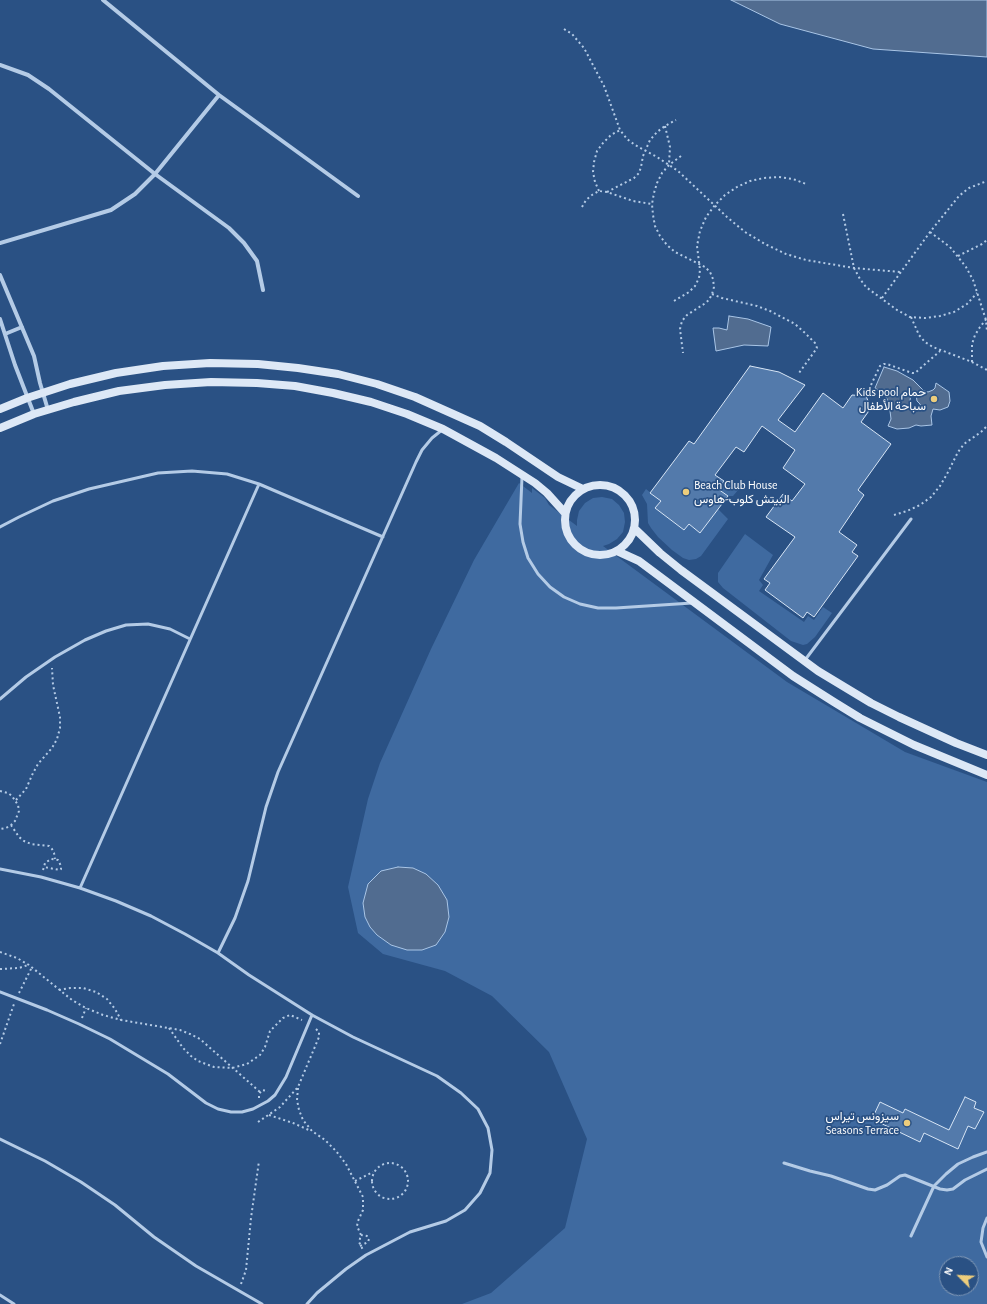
<!DOCTYPE html>
<meta charset="utf-8">
<style>
body{margin:0}
#map{position:relative;width:987px;height:1304px;overflow:hidden;background:#2a5184;font-family:"Alegreya Sans",sans-serif}
canvas{display:block}
.north{position:absolute;left:939px;top:1256px;width:40px;height:40px;box-sizing:border-box;background:#2a5184;border:1px solid #7f97b5;border-radius:50%;rotate:294deg;font-size:11px;font-weight:700;line-height:16px;text-align:center;color:#fff}
.north::after{content:'';display:block;margin:auto;width:14px;height:18px;background:#edcd7c;clip-path:polygon(50% 0,100% 100%,50% 72%,0 100%)}
</style>
<div id="map">
<canvas width="987" height="1304"></canvas>
<div class="north">N</div>
</div>
<script>
const ctx = document.querySelector('canvas').getContext('2d');
ctx.lineJoin = 'round';
function fillPath(path, color) { ctx.fillStyle = color; ctx.fill(path, 'evenodd'); }
const shape = rows => new Path2D(rows.map(r => 'M' + r).join(''));
function strokePath(path, color, width, dash) { ctx.strokeStyle = color; ctx.lineWidth = width; ctx.lineCap = dash ? 'butt' : 'round'; ctx.setLineDash(dash || []); ctx.stroke(path); }
function write(font, color, halo, rows, align = 'center') {
  ctx.font = font + ' "Alegreya Sans",Vazirmatn,sans-serif'; ctx.lineWidth = 3.5; ctx.setLineDash([]); ctx.textBaseline = 'middle'; ctx.strokeStyle = halo; ctx.fillStyle = color; for (const [text, x, y, turn = 0] of rows) {
    ctx.save(); ctx.translate(x, y); ctx.rotate((+turn || 0) * Math.PI / 180); ctx.textAlign = isNaN(turn) ? turn : align; if (halo) ctx.strokeText(text, 0, 0); ctx.fillText(text, 0, 0); ctx.restore();
  }
}
const green = shape([
 [724,481,727,483,729,481,739,489,733,496,728,496,718,489],
 [519,483,532,493,532,488,545,498,549,505,577,526,577,520,579,511,585,503,593,498,602,497,612,499,619,505,624,513,625,522,623,532,617,539,609,544,603,546,787,682,905,752,987,782,987,1304,462,1304,491,1293,565,1228,587,1139,549,1052,492,996,445,971,383,954,358,933,348,887,368,799,380,763,431,649,474,560],
 [947,1264,971,1264,971,1288,947,1288],
 [646,489,661,501,655,508,689,524,700,533,718,509,728,519,701,556,696,559,689,560,683,558,672,550,658,537,651,528,648,523,647,504,642,495],
 [745,534,773,555,759,580,763,585,759,591,804,622,808,616,814,620,823,607,832,613,815,637,807,644,803,645,791,641,723,588,718,582,718,573]
]);
const water = shape([
 [731,0,987,0,987,57,873,49,780,24,731,0],
 [729,316,748,319,771,327,768,346,744,345,716,351,713,328,719,328,727,330,729,316],
 [884,367,897,371,913,380,924,391,928,392,933,390,935,388,936,383,949,392,950,401,948,407,940,410,933,409,931,416,932,425,921,426,916,425,909,428,897,429,888,426,891,419,889,403,885,395,875,388,884,367],
 [911,393,916,394,917,401,920,404,921,407,919,410,915,410,909,408,911,393],
 [398,867,413,868,426,874,438,885,447,900,449,917,445,932,436,945,422,950,407,950,391,945,377,935,370,927,365,917,363,903,368,884,381,871,398,867]
]);
const building = shape([
 [750,366,779,372,805,385,778,420,795,432,823,393,843,408,852,395,866,396,871,408,861,422,891,444,858,490,864,495,839,532,857,545,852,552,858,556,814,617,807,612,803,618,765,590,770,583,764,579,795,537,766,517,783,494,792,501,805,484,783,468,795,450,762,426,744,452,736,447,715,475,724,481,718,489,728,496,700,533,689,524,684,530,655,508,661,501,650,493,689,441,694,444,750,366],
 [965,1097,976,1102,974,1108,984,1112,975,1129,968,1126,958,1149,924,1133,920,1142,872,1119,880,1102,903,1113,905,1109,949,1130,965,1097]
]);
const path = shape([
 [564,29,572,34,584,48,604,86,620,130,627,139,635,145,657,157,678,171,727,217,745,232,765,244,786,254,806,260,854,268,900,272],
 [665,126,670,147,669,164],
 [681,156,669,165,662,173,657,183,654,193,652,204,653,215,655,226,660,236,667,245,675,252,705,267,710,272,713,279,714,287,712,294,709,300,704,304,687,315,682,321,680,329,683,353],
 [599,191,595,182,593,172,594,162,597,151,603,143,611,135,620,130],
 [607,192,634,178,639,173,641,167,643,156,650,140,657,132,665,126,676,120],
 [582,207,586,200,592,195,599,191,607,192,633,201,652,204],
 [843,214,854,268,860,279,866,287,897,310,910,317,925,318,940,316,954,312,967,304,977,293],
 [930,232,950,247,966,267,973,280,986,320,987,332],
 [958,256,982,244,987,240],
 [712,294,722,298,757,306,770,311,795,324,805,333,815,343,817,348,799,373],
 [882,298,930,232,959,196,969,188,987,181],
 [674,301,689,292,695,286,699,278,700,270,697,246,700,231,706,217,715,205,725,195,737,187,750,181,764,178,779,177,793,179,806,184],
 [911,317,919,335,925,342,933,347,972,362,987,370],
 [972,362,972,344,975,335,980,327,987,318],
 [871,385,880,366,884,364,887,364,912,373,915,373,940,351],
 [894,515,907,511,920,505,931,497,940,486,947,474,958,452,964,444,981,432,987,426],
 [0,791,8,793,12,796,18,805,19,811,15,821,11,825,6,828,0,829],
 [16,800,26,789,33,773,38,764,52,748,57,739,60,728,60,717,53,685,52,668],
 [11,825,19,837,24,841,31,844,49,846,52,849,54,853,55,859],
 [43,870,44,867,45,863,51,859,58,860,61,866,61,869,60,870,44,867],
 [0,952,17,958,29,965,72,1000,86,1008,103,1015,121,1020,180,1030,190,1034,200,1039,260,1092],
 [0,969,19,968,28,965],
 [59,990,70,988,83,988,96,992,107,999,115,1009,121,1020],
 [19,993,32,967],
 [82,1018,86,1008],
 [169,1028,183,1048,191,1056,198,1061,214,1067,232,1068,247,1064,260,1055,265,1047,270,1031,283,1018,290,1015,302,1020],
 [0,1044,14,1004],
 [298,1088,297,1100,299,1110,303,1120,312,1131,325,1140,336,1151,346,1164,363,1197,363,1210,358,1221,357,1226,361,1235,359,1242,363,1250],
 [259,1098,259,1094,262,1090,268,1091],
 [269,1115,293,1123,311,1131],
 [258,1122,280,1107,298,1087,319,1037,319,1032,314,1027],
 '372 1181a18 18 0 1 1 36 0a18 18 0 1 1-36 0Z',
 [355,1181,373,1172],
 [360,1246,368,1242,369,1239,367,1236,361,1235],
 [241,1284,246,1270,251,1218,259,1161]
]);
const lane = shape([
 [522,477,520,524,523,542,528,558,538,574,550,587,564,597,580,604,598,608,616,608,692,603],
 [0,527,19,517,53,501,89,489,158,473,192,471,227,474,259,484,383,537],
 [805,660,911,519],
 [0,699,26,677,55,657,85,640,106,631,126,625,148,624,170,629,190,639],
 [0,869,41,877,80,888,116,901,151,916,185,934,218,953,249,975,312,1015,353,1037,437,1076,461,1093,478,1109,488,1128,492,1150,490,1173,480,1193,465,1210,446,1221,410,1232,366,1255,346,1269,317,1293,307,1304],
 [80,888,259,484],
 [218,953,235,918,248,881,266,807,278,772,416,462,422,450,432,438,442,430],
 [0,992,47,1010,79,1024,110,1039,168,1074,206,1103,218,1109,231,1112,242,1112,253,1109,268,1101,275,1095,286,1077,312,1015],
 [0,1139,45,1161,81,1182,115,1205,154,1237,196,1266,262,1304],
 [784,1163,810,1171,831,1176,868,1189,875,1190,887,1185,900,1176,905,1175,940,1189,947,1190,953,1189,965,1180,987,1169],
 [987,1218,983,1228,981,1242,987,1257],
 [911,1236,934,1186,946,1174,958,1164,973,1157,987,1152],
 [0,1295,14,1304]
]);
const street = shape([
 [103,0,219,95,358,196],
 [0,65,28,75,49,89,155,174,229,228,244,243,257,261,263,290],
 [0,243,111,210,135,194,155,174,219,95],
 [0,275,34,356,40,383,48,410],
 [0,319,15,365,34,414],
 [5,334,22,327]
]);
const secondary = shape([
 [0,409,27,398,70,384,116,373,163,366,210,363,258,364,298,368,338,374,377,384,415,397,480,426,506,442,558,477,583,489],
 [0,428,34,414,74,402,119,391,165,385,211,382,257,383,295,386,333,393,371,402,407,414,443,429,496,458,535,483,547,493,565,513],
 '565 520a35 35 0 1 1 70 0a35 35 0 1 1-70 0Z',
 [634,528,660,553,681,570,818,671,871,703,899,717,956,743,987,755],
 [617,551,639,561,793,676,834,702,860,718,914,745,987,775]
]);
const markers = [
 [934,399,4,"#edcd7c"],
 [686,492,4,"#edcd7c"],
 [907,1123,4,"#edcd7c"]
];
const poiNames = [
 ["Kids pool حمام",926,392],
 ["سباحة الأطفال",926,406],
 ["Beach Club House",694,485,"left"],
 ["البيتش كلوب-هاوس",694,499,"left"],
 ["سيزونس تيراس",899,1116],
 ["Seasons Terrace",899,1130]
];
fillPath(green, '#3f6aa0');
fillPath(water, '#516c90');
strokePath(water, '#a9c5e6', 1);
fillPath(building, '#537aab');
strokePath(building, '#d7e5f5', 1);
strokePath(path, '#b4cbe6', 2, [2, 3]);
strokePath(lane, '#b4cbe6', 3);
strokePath(street, '#b4cbe6', 4);
strokePath(secondary, '#dde8f6', 8);
for (const [x, y, r, color] of markers) { const dot = new Path2D(); dot.arc(x, y, r, 0, 2 * Math.PI); ctx.fillStyle = color; ctx.fill(dot); strokePath(dot, '#2a5184', 1.5); }
write('12px', '#fff', '#2a5184', poiNames, 'right');
</script>
